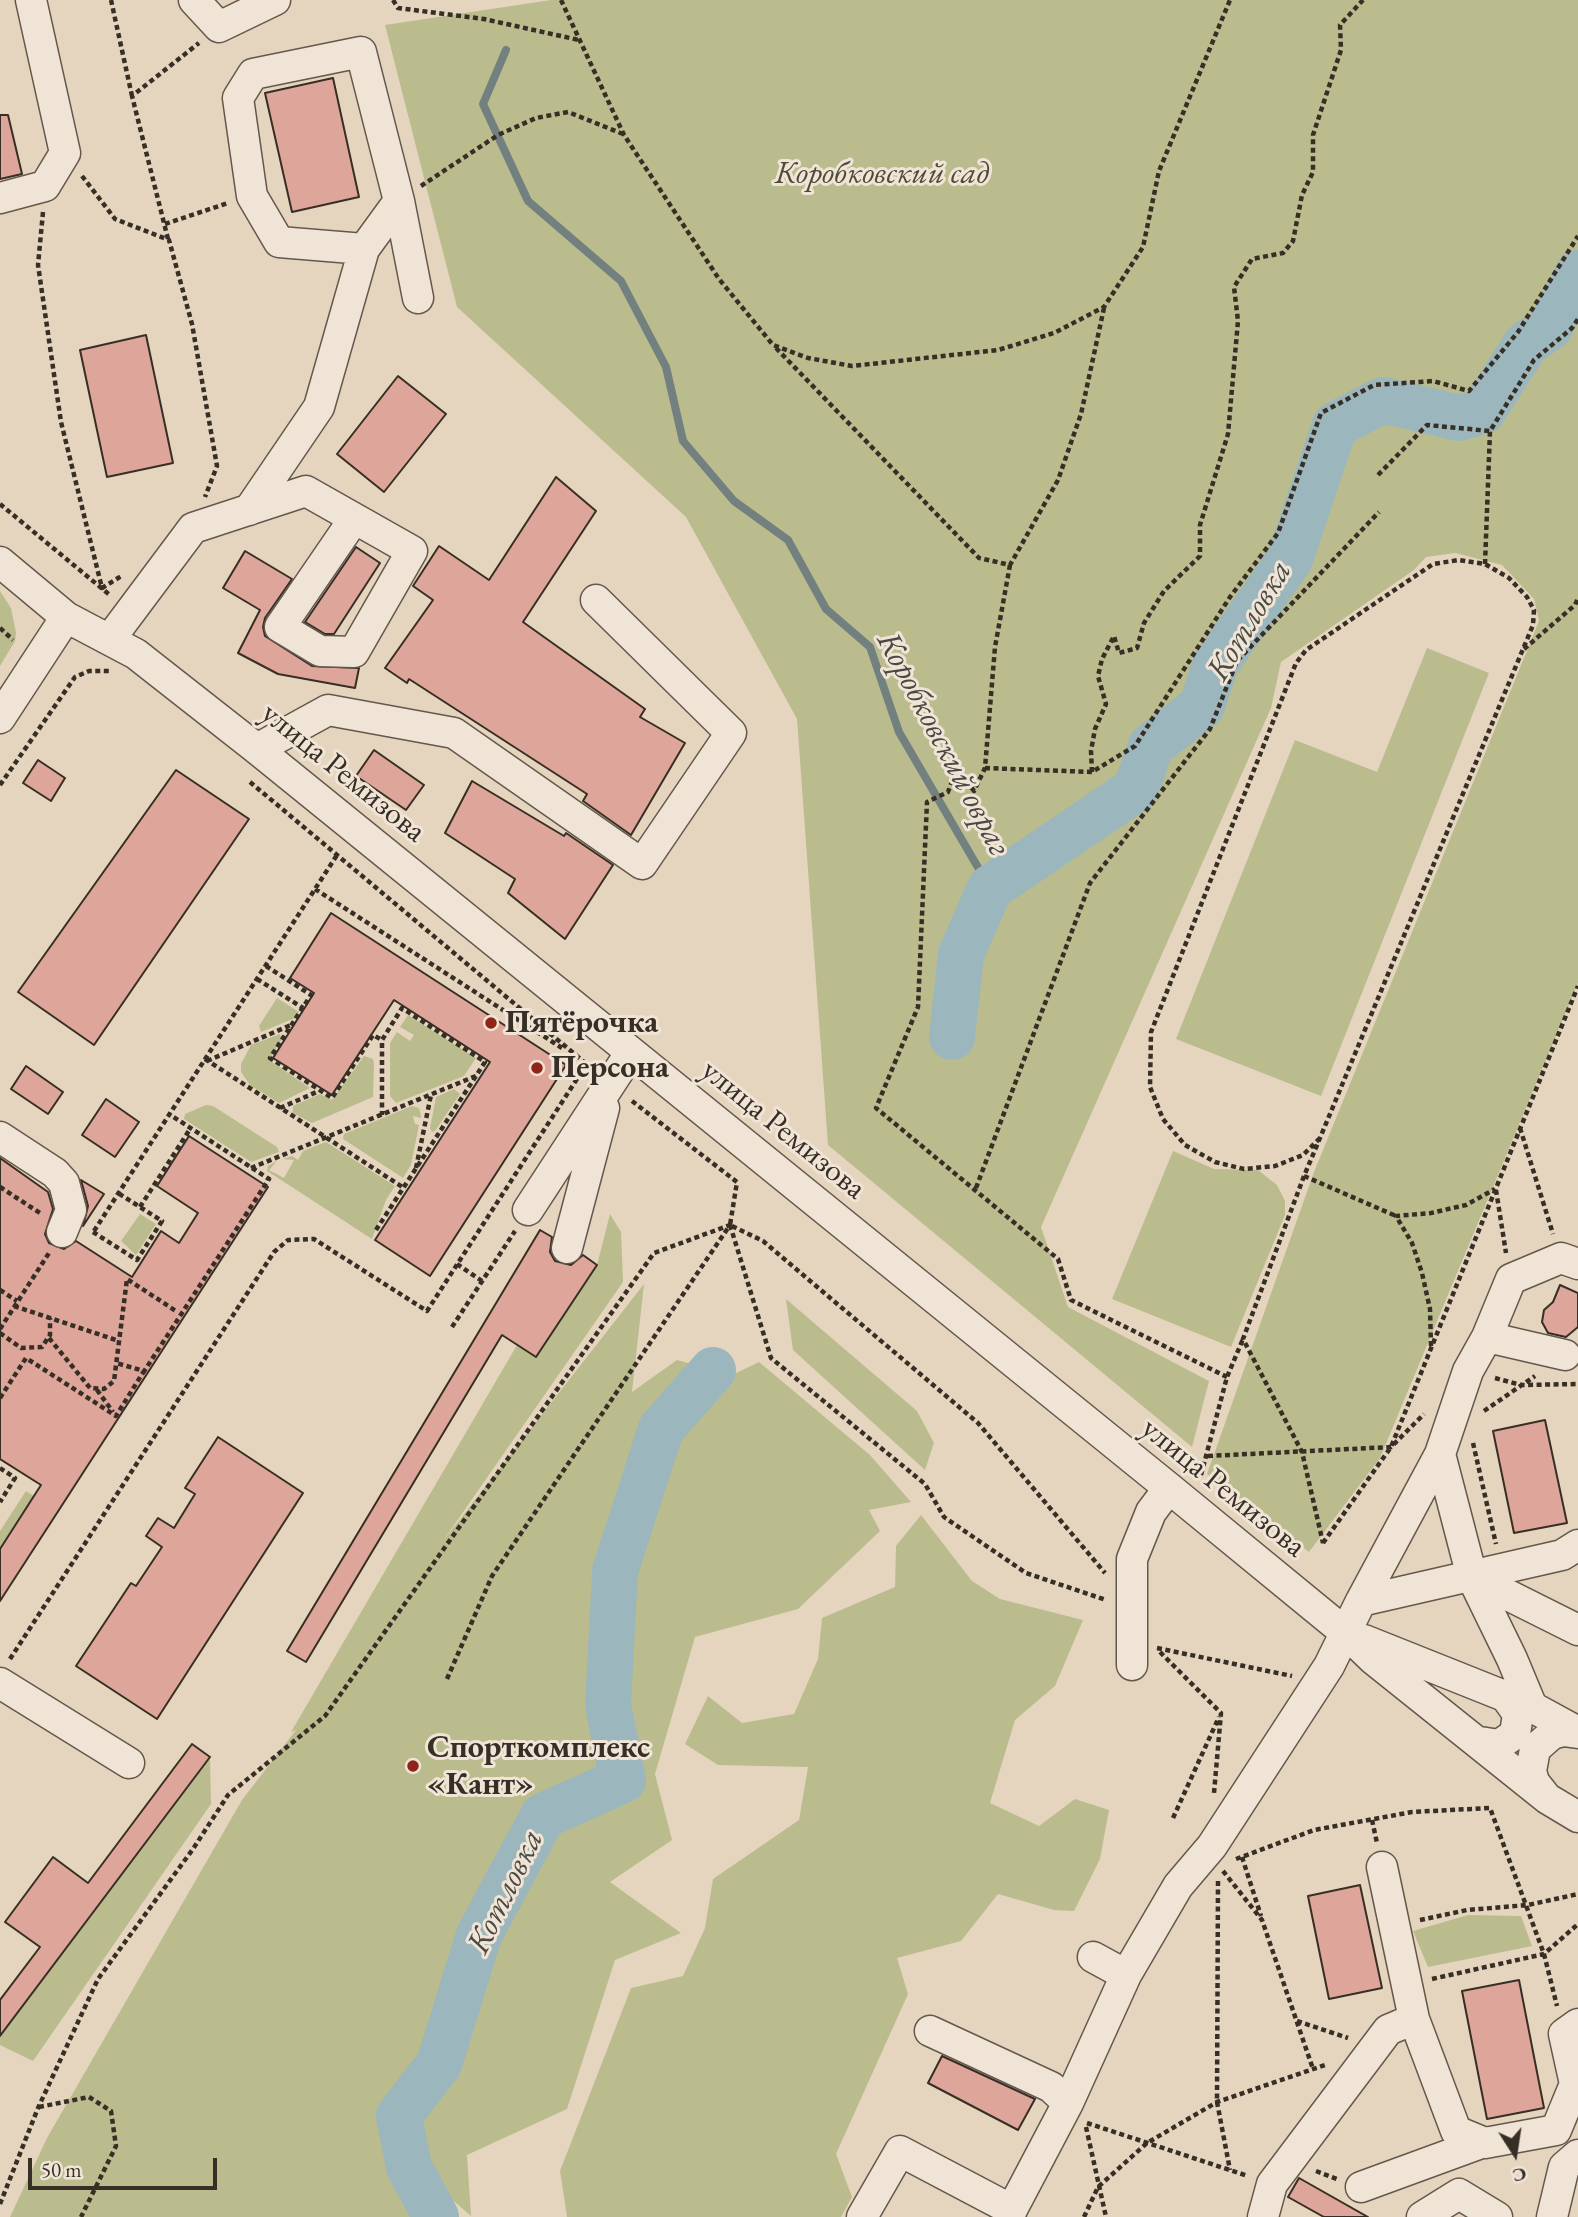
<!DOCTYPE html>
<meta charset="utf-8">
<style>
body{margin:0}
#map{position:relative;width:1578px;height:2217px;overflow:hidden;background:#e6d5be;font-family:"EB Garamond",serif}
canvas{display:block}
.north{position:absolute;left:1480px;top:2119px;width:70px;height:70px;-webkit-text-stroke:5px #efe4d5;paint-order:stroke;rotate:168deg;font-size:19px;font-weight:700;line-height:28px;text-align:center;color:#372e25}
.north::after{content:'';display:block;margin:auto;width:24px;height:32px;background:#372e25;clip-path:polygon(50% 0,100% 100%,50% 72%,0 100%)}
.scale{position:absolute;left:28px;top:2158px;width:189px;height:32px;box-sizing:border-box;border:4px solid #372e25;border-top:0;padding-left:9px;font-size:21px;line-height:24px;white-space:nowrap;color:#372e25;-webkit-text-stroke:5px #efe4d5;paint-order:stroke}
</style>
<div id="map">
<canvas width="1578" height="2217"></canvas>
<div class="north">С</div>
<div class="scale">50 m</div>
</div>
<script>
const ctx = document.querySelector('canvas').getContext('2d');
ctx.lineJoin = 'round';
function fillPath(path, color) { ctx.fillStyle = color; ctx.fill(path, 'evenodd'); }
const shape = rows => new Path2D(rows.map(r => 'M' + r).join(''));
function strokePath(path, color, width, dash) { ctx.strokeStyle = color; ctx.lineWidth = width; ctx.lineCap = dash ? 'butt' : 'round'; ctx.setLineDash(dash || []); ctx.stroke(path); }
function write(font, color, halo, rows, align = 'center') {
  ctx.font = font + ' "EB Garamond",serif'; ctx.lineWidth = 6; ctx.setLineDash([]); ctx.textBaseline = 'middle'; ctx.strokeStyle = halo; ctx.fillStyle = color; for (const [text, x, y, turn = 0] of rows) {
    ctx.save(); ctx.translate(x, y); ctx.rotate((+turn || 0) * Math.PI / 180); ctx.textAlign = isNaN(turn) ? turn : align; if (halo) ctx.strokeText(text, 0, 0); ctx.fillText(text, 0, 0); ctx.restore();
  }
}
const green = shape([
 [551,0,1578,0,1578,983,1380,1458,1309,1552,1207,1474,1314,1172,1539,621,1534,599,1502,565,1455,553,1426,557,1414,570,1281,662,1271,708,1041,1227,1068,1307,1209,1381,1192,1447,828,1145,797,719,686,517,457,307,385,25],
 [0,591,11,608,16,633,15,641,0,666],
 [1427,648,1489,673,1321,1096,1176,1039,1295,740,1377,772],
 [277,998,299,1012,295,1018,261,1032,259,1026],
 [408,1015,476,1058,464,1076,396,1103,390,1096,390,1043,397,1032,410,1041,414,1035,400,1027],
 [280,1034,282,1039,269,1060,310,1088,279,1103,250,1085,241,1072,241,1064,251,1045],
 [364,1056,373,1059,374,1064,373,1097,312,1123,293,1113,293,1106,320,1094,332,1100],
 [454,1089,460,1094,435,1131,432,1132,430,1128,436,1097],
 [206,1105,213,1106,277,1147,279,1152,251,1162,184,1119,185,1114],
 [412,1106,419,1108,421,1115,421,1118,413,1116,415,1124,419,1125,411,1165,403,1178,343,1139,344,1134],
 [326,1142,395,1186,386,1200,372,1239,267,1171,268,1166,277,1161,269,1170,284,1178,294,1160,283,1159,292,1156,298,1160,303,1151],
 [1173,1151,1214,1169,1258,1170,1277,1185,1285,1201,1285,1215,1231,1347,1112,1299],
 [140,1214,156,1224,136,1255,121,1241],
 [610,1214,621,1232,623,1282,443,1541,644,1284,632,1392,677,1360,732,1375,759,1362,870,1455,911,1502,869,1510,880,1531,798,1609,695,1637,655,1774,672,1840,610,1882,681,1933,615,1960,567,2109,467,2155,471,2216,440,2189,443,2217,10,2217,47,2138,242,1800,296,1730,291,1732,517,1345,536,1357,597,1265],
 [786,1299,917,1411,934,1443,925,1470,793,1350],
 [26,1491,34,1496,0,1549,0,1531],
 [921,1515,972,1581,1000,1599,1083,1620,1055,1686,1015,1720,990,1803,1039,1826,1075,1799,1109,1810,1100,1859,1074,1911,1054,1910,998,1894,961,1941,897,1958,908,1994,836,2154,852,2197,841,2217,567,2217,560,2171,631,1988,683,1976,705,1928,713,1879,799,1820,808,1767,718,1765,685,1744,708,1696,742,1723,794,1714,818,1659,822,1618,895,1587,896,1546],
 [210,1757,211,1804,33,2061,0,2045,0,2036],
 [1468,1915,1521,1916,1532,1946,1428,1967,1413,1931]
]);
const stream = shape([
 [506,50,483,104,528,201,621,281,666,367,683,441,734,501,788,540,826,609,870,647,899,732,990,888]
]);
const river = shape([
 [952,1037,961,954,990,888,1136,789,1151,746,1202,706,1215,665,1290,559,1335,425,1383,400,1459,418,1483,411,1526,344,1550,327,1578,273],
 [436,2217,409,2167,399,2116,439,2064,479,1935,543,1816,623,1780,608,1705,615,1571,661,1429,713,1370]
]);
const building = shape([
 [333,78,359,197,292,212,265,93,333,78],
 [0,115,8,115,22,174,0,179,0,115],
 [146,335,173,463,107,477,80,350,146,335],
 [398,376,446,414,384,492,337,454,398,376],
 [556,477,596,511,523,622,645,709,640,717,685,743,631,835,583,801,587,794,409,679,407,683,385,668,433,600,413,586,439,546,489,580,556,477],
 [356,547,380,563,334,634,325,634,305,622,356,547],
 [245,551,292,579,265,618,263,627,265,636,312,666,359,668,355,688,278,674,238,653,260,610,223,588,245,551],
 [374,750,424,785,406,810,356,776,374,750],
 [38,760,65,778,51,801,23,783,38,760],
 [176,770,249,819,94,1045,18,992,176,770],
 [472,781,564,836,566,833,613,865,565,939,508,893,515,879,445,833,472,781],
 [331,913,566,1065,430,1276,375,1240,490,1062,394,1000,332,1095,273,1058,314,993,290,978,331,913],
 [26,1066,63,1092,48,1114,11,1089,26,1066],
 [106,1099,139,1122,115,1157,82,1135,106,1099],
 [189,1136,268,1187,0,1601,0,1549,41,1485,0,1459,0,1158,48,1192,53,1209,45,1234,49,1243,64,1249,76,1241,132,1277,161,1231,179,1243,198,1213,157,1186,189,1136],
 [81,1180,104,1194,83,1226,88,1206,81,1180],
 [540,1230,552,1237,550,1252,555,1261,571,1265,583,1255,597,1265,536,1357,502,1335,306,1662,287,1651,540,1230],
 [1560,1285,1578,1293,1578,1327,1566,1337,1548,1333,1542,1322,1544,1310,1553,1302,1560,1285],
 [1545,1420,1567,1523,1514,1533,1493,1431,1545,1420],
 [218,1437,303,1493,157,1719,76,1666,131,1583,136,1586,162,1547,146,1536,158,1518,174,1528,195,1494,185,1488,218,1437],
 [192,1744,210,1757,0,2036,0,2000,40,1947,5,1922,53,1857,88,1883,192,1744],
 [1360,1885,1382,1988,1329,1999,1308,1896,1360,1885],
 [1519,1980,1544,2108,1487,2119,1462,1991,1519,1980],
 [942,2056,1035,2099,1018,2130,928,2083,942,2056],
 [1299,2178,1368,2217,1324,2217,1288,2197,1299,2178]
]);
const path = shape([
 [111,0,132,96],
 [393,0,398,8,484,19,579,40],
 [561,0,624,135,719,279,773,345,808,358,852,366,998,350,1054,333,1104,307,1143,247,1159,171,1230,0],
 [82,176,115,219,169,240,192,324,217,466,205,497],
 [421,186,498,135,536,118,568,112,623,134],
 [43,212,38,265,61,422,102,588,123,575],
 [165,224,228,203],
 [168,239,132,96,199,43],
 [776,348,979,558,1010,565,1058,480,1081,414,1104,308],
 [1378,475,1427,425,1490,431,1534,360,1572,328,1578,319],
 [0,504,111,596],
 [1485,564,1490,431],
 [1010,565,995,647,985,768,974,791,957,768,948,792,927,802,918,1007,876,1108,1058,1259,1071,1300,1227,1377],
 [0,628,13,640],
 [1524,649,1575,605,1578,598],
 [985,768,1092,772,1135,746,1230,597,1278,533,1321,413,1374,385,1433,381,1469,391,1518,332,1578,236],
 [1092,772,1091,751,1095,729,1106,704,1098,676,1102,659,1114,636,1119,653,1137,648,1144,623,1164,591,1200,556,1200,525,1228,434,1238,321,1234,287,1252,259,1283,253,1293,241,1302,195,1313,172,1313,135,1341,50,1340,25,1363,0],
 [250,782,590,1067],
 [0,785,75,677,89,671,109,671],
 [315,889,562,1048],
 [266,966,311,995,270,1058,332,1098,373,1035,382,1040],
 [257,979,303,1008],
 [205,1059,404,1188],
 [207,1061,291,1025],
 [632,1101,737,1182,730,1225,763,1241,978,1423,1105,1573],
 [280,1108,319,1091],
 [1520,1128,1553,1234],
 [1320,1138,1303,1155,1275,1166,1244,1169,1215,1162,1185,1145,1163,1119,1150,1087,1151,1032,1296,663,1306,650,1433,564,1459,560,1485,564,1509,578,1527,597,1534,610,1533,625,1320,1138,1304,1176,1243,1339,1302,1452,1323,1543],
 [251,1168,476,1076],
 [416,1168,431,1095],
 [1304,1176,1396,1216],
 [0,1187,40,1213],
 [976,1188,1090,883,1210,729,1237,661,1379,512],
 [1496,1190,1506,1253],
 [140,1207,190,1129],
 [730,1225,771,1358,925,1484,944,1517,1026,1573,1106,1600],
 [376,1230,485,1062,402,1008,382,1040,382,1115],
 [94,1231,337,855],
 [93,1232,137,1260,162,1221,118,1193],
 [457,1264,482,1281],
 [0,1290,17,1301],
 [14,1306,119,1341],
 [452,1327,515,1231],
 [0,1329,49,1253],
 [0,1333,21,1348,42,1347,50,1335,50,1318],
 [49,1338,90,1388,104,1389,114,1381,127,1279,176,1311],
 [1431,1346,1430,1309,1422,1273,1412,1243,1396,1216,1431,1213,1466,1205,1495,1189],
 [143,1373,269,1179,169,1114],
 [1495,1378,1521,1385,1578,1384],
 [97,1390,113,1412],
 [0,1398,26,1358,116,1416,144,1371,116,1363],
 [1484,1411,1535,1376],
 [1473,1443,1496,1544],
 [1208,1456,1391,1447,1424,1414],
 [0,1468,15,1478,0,1502],
 [1201,1475,1227,1377,1243,1339],
 [1323,1543,1391,1447,1578,986],
 [1157,1648,1292,1676],
 [1160,1652,1221,1713,1214,1793],
 [10,1659,274,1252,288,1240,314,1239,427,1311,586,1065],
 [1173,1818,1219,1717],
 [1372,1820,1377,1843],
 [1242,1857,1261,1916],
 [1236,1859,1314,1830,1412,1812,1490,1808,1544,1954,1557,2006],
 [1223,1871,1262,1920,1313,2069],
 [1218,1881,1217,2102,1230,2170],
 [1420,1920,1467,1910,1528,1905,1578,1894],
 [1432,1979,1544,1954,1578,1924],
 [1297,2021,1348,2038],
 [39,2107,89,2097,111,2111,116,2146,81,2217],
 [1087,2123,1248,2176],
 [1086,2127,1106,2217],
 [1316,2171,1337,2179],
 [0,2204,38,2108,98,1979,193,1849,228,1795,325,1716,654,1253,730,1225,492,1576,447,1679],
 [1084,2217,1098,2187,1147,2143,1217,2102,1328,2064]
]);
const minor = shape([
 [194,0,219,27,275,0],
 [0,198,45,186,65,153,31,0],
 [364,249,279,242,252,196,238,98,253,74,361,52,399,201,418,298],
 [249,510,319,407,364,249,399,201],
 [0,562,66,617,136,654,257,749,1169,1488,1347,1634,1373,1659,1548,1799,1578,1817],
 [110,639,193,528,306,491,412,551,354,652,320,651,280,627,354,519],
 [0,718,66,617],
 [257,749,328,710,454,733,642,864,731,733,596,600],
 [0,1137,55,1173,64,1183,71,1210,62,1232],
 [528,1210,631,1052],
 [567,1248,604,1108],
 [1487,1337,1565,1355],
 [1440,1454,1472,1577,1512,1659,1532,1707],
 [1472,1577,1578,1630],
 [1361,1601,1440,1454,1468,1371,1487,1337,1511,1279,1561,1258,1578,1264],
 [1364,1640,1532,1707,1578,1732],
 [1132,1665,1132,1559,1151,1512,1169,1488],
 [0,1683,129,1763],
 [1480,1742,1499,1745,1515,1734,1518,1714,1506,1697],
 [1545,1796,1534,1782,1531,1771,1535,1749,1552,1734,1563,1731,1578,1733],
 [1382,1867,1414,2019,1456,2131,1485,2143,1556,2130,1575,2084,1564,2034,1578,2024],
 [1093,1957,1126,1975],
 [930,2031,1051,2087,1068,2103],
 [1361,2187,1484,2142],
 [862,2217,900,2151,1012,2210],
 [1008,2217,1068,2103,1126,1975,1178,1886,1212,1846,1329,1666,1361,1601,1562,1555,1578,1545],
 [1263,2217,1272,2184,1388,2030,1414,2019],
 [1422,2217,1459,2194,1497,2217],
 [1552,2217,1564,2167,1578,2155]
]);
const markers = [
 [491,1023,7,"#8f2418"],
 [537,1068,7,"#8f2418"],
 [413,1766,7,"#8f2418"]
];
const parkNames = [
 ["Коробковский сад",882,174]
];
const streetNames = [
 ["улица Ремизова",343,773,39],
 ["улица Ремизова",783,1130,39],
 ["улица Ремизова",1223,1488,39]
];
const poiNames = [
 ["Пятёрочка",505,1023],
 ["Персона",551,1068],
 ["Спорткомплекс",427,1748],
 ["«Кант»",427,1785]
];
const waterNames = [
 ["Котловка",1250,621,-59],
 ["Коробковский овраг",943,744,62],
 ["Котловка",506,1892,-64]
];
fillPath(green, '#babc8e');
strokePath(stream, '#738080', 8);
strokePath(river, '#9bb6bc', 46);
fillPath(building, '#dea69a');
strokePath(building, '#372e25', 2);
strokePath(minor, '#63584b', 33);
strokePath(path, '#372e25', 4.5, [5, 3.5]);
strokePath(minor, '#efe4d5', 30);
for (const [x, y, r, color] of markers) { const dot = new Path2D(); dot.arc(x, y, r, 0, 2 * Math.PI); ctx.fillStyle = color; ctx.fill(dot); strokePath(dot, '#efe4d5', 2.5); }
write('italic 32px', '#514a3a', '#efe4d5', parkNames);
write('32px', '#372e25', '#efe4d5', streetNames);
write('bold 32px', '#372e25', '#efe4d5', poiNames, 'left');
write('italic 33px', '#4b4943', '#efe4d5', waterNames);
</script>
